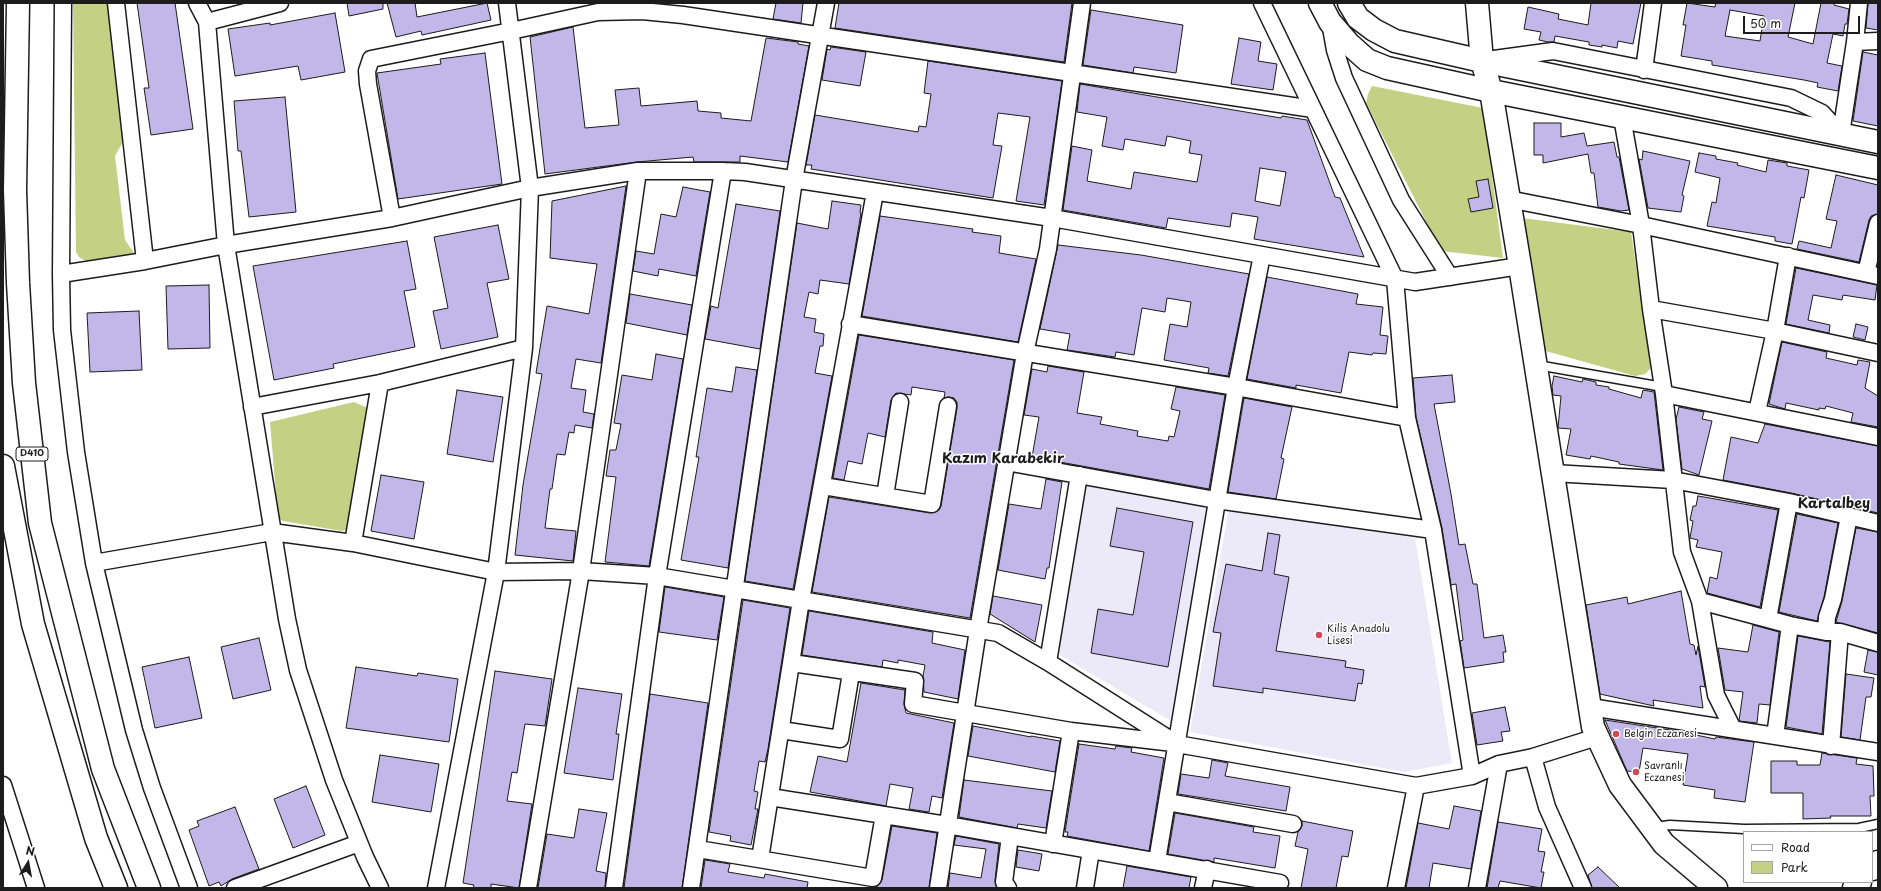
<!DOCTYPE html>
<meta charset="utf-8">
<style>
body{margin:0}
#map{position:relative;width:1881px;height:891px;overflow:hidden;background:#fff;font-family:"Playpen Sans",sans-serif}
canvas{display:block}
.frame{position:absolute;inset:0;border:4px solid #1c1c1c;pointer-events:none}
.legend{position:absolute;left:1743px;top:831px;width:130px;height:52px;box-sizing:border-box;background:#fff;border:1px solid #a4a4a4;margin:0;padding:5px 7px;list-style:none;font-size:12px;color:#1c1c1c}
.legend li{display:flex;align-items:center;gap:8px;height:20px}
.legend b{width:20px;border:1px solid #a4a4a4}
.north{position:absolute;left:8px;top:843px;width:40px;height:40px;-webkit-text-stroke:3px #fff;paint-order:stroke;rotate:11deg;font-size:11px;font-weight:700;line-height:16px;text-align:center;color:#1c1c1c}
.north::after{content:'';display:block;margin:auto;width:14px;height:18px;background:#1c1c1c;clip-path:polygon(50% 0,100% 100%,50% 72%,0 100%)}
.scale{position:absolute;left:1743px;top:16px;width:117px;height:18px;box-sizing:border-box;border:2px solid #1c1c1c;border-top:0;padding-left:5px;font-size:12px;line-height:14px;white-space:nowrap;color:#1c1c1c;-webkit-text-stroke:3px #fff;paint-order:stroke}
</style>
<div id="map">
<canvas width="1881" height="891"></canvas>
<div class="frame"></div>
<ul class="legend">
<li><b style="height:5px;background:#fff"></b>Road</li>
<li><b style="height:11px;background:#c4d083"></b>Park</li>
</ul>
<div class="north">N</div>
<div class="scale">50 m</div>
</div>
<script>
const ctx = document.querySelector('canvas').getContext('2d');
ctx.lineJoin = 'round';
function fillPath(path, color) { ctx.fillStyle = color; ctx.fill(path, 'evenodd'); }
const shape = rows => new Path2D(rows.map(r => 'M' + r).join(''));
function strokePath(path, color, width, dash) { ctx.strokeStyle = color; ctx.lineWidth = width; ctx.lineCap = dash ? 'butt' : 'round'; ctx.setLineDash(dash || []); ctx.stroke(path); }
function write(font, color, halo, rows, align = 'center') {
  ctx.font = font + ' "Playpen Sans",sans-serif'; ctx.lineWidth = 3; ctx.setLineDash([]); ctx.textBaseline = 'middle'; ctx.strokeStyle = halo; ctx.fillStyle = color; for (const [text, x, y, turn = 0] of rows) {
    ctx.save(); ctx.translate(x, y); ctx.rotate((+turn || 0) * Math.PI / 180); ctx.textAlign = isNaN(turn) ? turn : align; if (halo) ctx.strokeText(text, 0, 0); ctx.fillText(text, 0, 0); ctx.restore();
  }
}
const built = shape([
 [1085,486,1207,507,1171,721,1058,654],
 [1229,508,1415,538,1452,763,1404,772,1190,732]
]);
const green = shape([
 [73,3,109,3,124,140,115,156,125,240,134,253,89,263,79,257,76,252],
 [1372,86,1483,108,1503,258,1441,251,1366,103,1368,94],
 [1522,218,1631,232,1651,368,1645,374,1635,376,1542,350],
 [354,402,368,408,347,530,342,531,283,521,278,518,270,422]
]);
const building = shape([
 [137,3,175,3,193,129,151,135,144,88,149,88,137,3],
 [347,3,383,3,383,9,349,16,347,3],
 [387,3,415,3,417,17,487,3,491,20,422,35,421,31,396,37,387,3],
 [776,3,803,3,801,23,773,19,776,3],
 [839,3,1072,3,1064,62,835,28,839,3],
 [1591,3,1641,3,1633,44,1618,41,1617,48,1602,45,1602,47,1589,45,1589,42,1555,36,1554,42,1548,42,1539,40,1541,32,1524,29,1528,7,1559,14,1558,19,1588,25,1591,3],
 [1687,3,1715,7,1716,3,1795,3,1788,37,1813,44,1821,3,1834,3,1834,5,1849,9,1847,24,1845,24,1843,36,1833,34,1827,63,1842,66,1838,91,1817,87,1818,83,1804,80,1712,65,1712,61,1681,56,1686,25,1683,25,1687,3],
 [1730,10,1764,16,1760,41,1725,36,1730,10],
 [1868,3,1878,3,1878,30,1866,28,1868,3],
 [1091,10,1183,25,1176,73,1134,67,1133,73,1083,65,1091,10],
 [335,13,345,72,301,80,298,66,235,76,228,29,270,23,270,25,335,13],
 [573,27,585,128,619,125,615,90,639,88,641,106,697,101,698,111,721,113,721,118,751,121,766,38,798,42,798,44,809,46,788,162,740,156,740,162,694,162,693,157,637,162,545,174,530,37,573,27],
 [1239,38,1261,42,1258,61,1277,64,1273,90,1231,84,1239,38],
 [831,47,866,52,860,86,822,80,827,49,830,50,831,47],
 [1863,52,1878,55,1878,126,1853,121,1863,52],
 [485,53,502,184,398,199,377,73,441,64,440,59,485,53],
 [928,61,1062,81,1044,205,1016,201,1030,117,998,113,993,145,1002,146,993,198,811,169,812,165,806,165,815,115,918,132,919,126,926,127,931,94,924,93,928,61],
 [1080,84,1281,118,1282,116,1307,120,1335,197,1340,198,1364,257,1254,239,1258,217,1232,213,1230,227,1168,218,1166,228,1063,210,1072,146,1092,150,1087,181,1131,189,1134,172,1197,182,1202,155,1189,153,1191,141,1167,136,1165,146,1125,139,1123,150,1102,146,1107,117,1077,112,1080,84],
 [1260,168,1286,172,1280,206,1255,201,1260,168],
 [285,97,296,212,249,217,241,151,238,151,234,101,285,97],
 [1534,123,1561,123,1561,137,1584,133,1587,146,1614,142,1617,157,1619,157,1629,210,1621,211,1598,207,1594,173,1591,173,1588,154,1543,163,1543,155,1534,155,1534,123],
 [1643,151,1690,161,1682,195,1684,196,1681,212,1648,208,1639,159,1642,160,1643,151],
 [1699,153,1716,156,1716,159,1738,163,1737,165,1766,172,1768,160,1787,163,1787,166,1809,170,1804,198,1801,197,1792,244,1775,241,1775,237,1707,226,1712,202,1716,203,1720,178,1695,172,1699,153],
 [1836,175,1878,185,1878,214,1871,216,1869,220,1859,262,1797,249,1799,241,1831,248,1837,221,1826,219,1836,175],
 [1488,179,1493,208,1471,212,1468,199,1479,197,1476,181,1488,179],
 [626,186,601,363,576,359,571,388,586,390,583,412,594,414,592,428,575,425,574,433,569,432,565,455,557,454,552,489,550,489,545,528,576,531,573,561,515,555,523,485,542,374,536,373,547,306,589,314,597,264,550,258,552,201,626,186],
 [683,187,710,192,696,276,659,269,658,276,633,271,636,251,654,254,661,214,676,217,683,187],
 [832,201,861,205,860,213,861,213,849,284,820,280,818,294,809,292,804,317,816,319,814,332,824,334,823,346,820,346,815,373,832,376,793,589,745,581,797,223,828,229,832,201],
 [736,204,780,211,760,349,705,339,711,306,718,308,736,204],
 [880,216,973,229,972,232,1001,236,999,253,1036,259,1018,342,862,316,880,216],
 [498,225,509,279,487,283,498,337,441,349,433,311,448,308,434,237,498,225],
 [407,241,416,289,404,291,415,347,333,364,334,368,274,380,253,266,407,241],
 [1058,245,1141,255,1249,274,1228,376,1208,373,1209,368,1164,360,1170,324,1187,327,1191,302,1167,298,1165,312,1142,308,1134,355,1116,352,1115,357,1067,350,1070,334,1040,329,1058,245],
 [1796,268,1877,285,1875,300,1843,295,1842,300,1813,295,1808,320,1830,325,1829,333,1786,324,1796,268],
 [1267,277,1358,294,1356,304,1383,307,1380,335,1388,336,1386,354,1373,353,1372,355,1349,352,1341,393,1296,385,1296,388,1247,379,1267,277],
 [209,285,210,348,168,349,166,286,209,285],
 [630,294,692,305,687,335,626,323,630,294],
 [139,311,142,370,90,372,87,313,139,311],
 [1856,324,1868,327,1865,340,1853,337,1856,324],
 [859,335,1014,360,970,618,812,592,829,497,930,513,939,510,941,506,957,408,957,402,954,398,949,397,944,398,945,392,912,387,911,395,896,393,891,400,885,437,868,433,862,464,848,461,844,480,833,478,859,335],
 [1782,342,1827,352,1826,358,1857,365,1858,360,1870,362,1865,388,1878,396,1878,427,1851,422,1853,413,1826,406,1825,409,1819,408,1819,410,1786,403,1785,409,1769,404,1782,342],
 [656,354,683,359,649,566,605,562,616,477,606,476,610,450,616,450,621,424,614,423,622,375,652,380,656,354],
 [1048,366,1084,372,1077,413,1102,417,1100,424,1138,431,1137,436,1168,441,1169,436,1174,437,1180,411,1171,409,1176,387,1225,395,1209,489,1032,457,1039,417,1024,415,1032,369,1047,372,1048,366],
 [736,367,757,370,728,568,681,560,699,457,696,457,707,388,732,392,736,367],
 [1452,375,1455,402,1434,404,1451,494,1459,545,1465,544,1473,584,1477,584,1484,638,1503,635,1506,652,1503,652,1504,662,1464,668,1460,641,1463,640,1456,584,1451,585,1442,528,1416,417,1413,378,1452,375],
 [1554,376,1582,382,1583,379,1596,382,1596,385,1609,387,1609,389,1641,398,1643,390,1654,392,1663,470,1619,464,1619,462,1591,456,1590,459,1566,455,1571,429,1558,428,1561,396,1553,395,1552,386,1554,376],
 [457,390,503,397,493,462,447,454,457,390],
 [1244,398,1292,407,1281,458,1284,459,1276,499,1228,492,1244,398],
 [1679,407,1704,412,1702,419,1712,421,1699,475,1682,469,1676,419,1679,407],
 [1765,424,1878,446,1878,513,1791,493,1723,480,1731,437,1758,443,1765,424],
 [381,475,424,482,414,539,371,531,381,475],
 [1046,479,1062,482,1049,568,1047,568,1045,579,998,570,1009,504,1041,509,1046,479],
 [1698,496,1778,510,1760,607,1707,593,1710,577,1717,579,1722,552,1696,547,1698,540,1690,538,1693,521,1690,520,1693,506,1696,506,1698,496],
 [1117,508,1193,522,1168,667,1091,653,1098,609,1133,615,1144,552,1110,546,1117,508],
 [1797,514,1838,523,1824,597,1817,621,1779,612,1797,514],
 [1856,528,1878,532,1878,633,1836,622,1842,601,1856,528],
 [1268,533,1280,535,1274,574,1289,577,1276,651,1346,661,1345,667,1364,670,1362,684,1358,683,1355,701,1263,688,1263,693,1213,686,1221,633,1213,632,1226,564,1262,571,1268,533],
 [665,587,724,597,717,640,659,632,665,587],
 [1681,591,1690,644,1694,645,1696,655,1698,646,1705,687,1700,686,1703,708,1653,700,1654,706,1600,694,1586,605,1627,597,1628,604,1681,591],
 [993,596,1042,605,1035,642,990,614,993,596],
 [743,600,790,608,768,749,765,762,759,761,754,791,758,792,755,809,758,809,751,845,730,841,731,836,709,832,743,600],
 [809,611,933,632,932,643,965,650,958,699,924,692,923,676,925,665,898,660,898,663,883,660,882,667,802,655,809,611],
 [1753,625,1779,632,1770,705,1759,704,1757,723,1739,721,1743,692,1725,690,1718,648,1748,652,1753,625],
 [1798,636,1830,642,1822,734,1786,727,1798,636],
 [259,638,271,690,233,699,221,647,259,638],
 [1868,650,1878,652,1878,675,1864,672,1868,650],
 [189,657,202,718,155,728,142,667,189,657],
 [356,667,417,676,418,673,458,679,449,742,346,728,356,667],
 [495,671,552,679,545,726,525,724,517,773,512,772,507,801,532,804,519,888,491,884,491,888,473,888,474,885,463,883,495,671],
 [1846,674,1874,678,1871,697,1866,697,1860,740,1841,737,1846,674],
 [861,683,905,690,904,704,906,713,954,723,942,798,932,796,929,812,909,809,913,788,890,784,886,806,810,792,818,756,847,762,861,683],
 [578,688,622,694,616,734,619,734,613,780,564,773,578,688],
 [650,694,708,703,682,888,624,888,650,694],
 [1505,707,1510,731,1501,732,1503,741,1477,745,1472,713,1505,707],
 [1605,720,1677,731,1715,739,1716,737,1754,742,1745,802,1714,798,1715,790,1683,785,1688,754,1643,748,1639,772,1627,771,1605,720],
 [973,726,1031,737,1031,736,1060,741,1055,772,968,756,973,726],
 [1079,744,1115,749,1116,746,1132,748,1131,752,1164,758,1149,851,1067,836,1068,832,1065,832,1079,744],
 [1822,753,1857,758,1856,764,1873,766,1874,796,1870,796,1871,816,1830,816,1831,818,1803,819,1803,793,1771,793,1771,761,1797,761,1797,765,1820,765,1822,753],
 [380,755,439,764,431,812,372,802,380,755],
 [1212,760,1228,763,1225,776,1290,787,1286,811,1178,794,1181,774,1209,778,1212,760],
 [964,780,1052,791,1046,828,1018,824,1017,828,959,817,964,780],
 [306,786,325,835,293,848,274,799,306,786],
 [1454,806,1481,811,1471,869,1433,863,1429,888,1406,888,1418,823,1449,829,1454,806],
 [235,807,259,869,232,879,221,886,219,882,209,886,189,830,199,826,197,821,235,807],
 [579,809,607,813,596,871,606,873,605,888,538,888,547,834,574,838,579,809],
 [1175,813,1254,827,1253,832,1280,836,1275,868,1214,858,1214,862,1168,854,1175,813],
 [1302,821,1353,831,1348,857,1342,856,1336,888,1301,888,1308,849,1295,846,1298,832,1302,826,1302,821],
 [1498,822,1542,829,1538,851,1545,852,1541,872,1544,872,1541,888,1500,881,1498,888,1487,888,1498,822],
 [892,826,937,833,929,888,876,888,882,880,892,826],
 [956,836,999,844,995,881,997,888,948,888,950,873,981,878,986,849,954,845,956,836],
 [1018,850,1042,854,1039,871,1016,867,1018,850],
 [705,860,730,864,728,872,764,878,765,874,808,882,807,888,701,888,705,860],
 [1127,866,1191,877,1189,888,1123,888,1127,866],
 [1598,867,1620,888,1592,888,1588,875,1598,867]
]);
const lane = shape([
 [1537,365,1663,387],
 [1655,827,1670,825,1744,829,1859,828,1878,824]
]);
const street = shape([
 [63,3,61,274,62,330,76,452,94,563,134,730,152,788,189,888],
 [116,3,145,261],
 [197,3,207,22,226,245,287,619,298,670,334,780,365,857,380,888],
 [1262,3,1395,279,1407,418,1433,530,1472,776],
 [207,22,280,3],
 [1330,22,1335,50,1344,78,1401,200,1450,277],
 [1855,42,1878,41],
 [1494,59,1553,51,1791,98,1822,113,1841,134],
 [1644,70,1653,3],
 [1622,117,1641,225,1651,309,1664,394,1682,552,1700,601,1716,695,1733,729],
 [1841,134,1855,42,1859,3],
 [1508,199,1641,225,1878,276],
 [392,218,368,84,367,71,371,59,511,31,598,12,642,11,683,15,1313,109],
 [1866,273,1878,223],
 [61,274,145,261,226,245,392,218,530,188,638,171,723,171,745,172,1052,218,1415,282,1520,266],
 [1651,309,1775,331,1878,353],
 [850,324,1236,387,1407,418],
 [1664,394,1878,437],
 [252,407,380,383,524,348],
 [1757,412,1775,331,1788,256],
 [1006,462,1216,500,1433,530],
 [1553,473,1673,480,1789,502,1878,523],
 [823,486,932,504,948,406],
 [885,496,900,402],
 [353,543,380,383],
 [94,563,272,532,353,543,496,572,581,571,657,576,998,633,1048,662,1177,744,1416,786,1472,776,1499,764,1533,757,1597,737],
 [1700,601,1790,625,1826,632,1840,632,1878,643],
 [1768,619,1789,502],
 [1826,632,1827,617,1833,599,1849,516],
 [1048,662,1079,475],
 [792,663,915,681,913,704,1071,731,1173,743],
 [1590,707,1878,752],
 [781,730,840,739,851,673],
 [1775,736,1790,625],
 [1831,746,1840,632],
 [1533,757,1547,807,1583,888],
 [3,785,36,888],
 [770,797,947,825,1280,883],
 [1167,802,1293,824],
 [1053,844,1071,731],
 [698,849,873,878,884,815],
 [760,859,801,600,875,192],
 [1157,861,1236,387,1262,255],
 [235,888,359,843],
 [436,888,496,572,524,348,530,188,507,3],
 [528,888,581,571,638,171],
 [614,888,657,576,723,171],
 [691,888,794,180,826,3],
 [938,888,978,630,1025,353,1048,249,1082,3],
 [1008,888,1004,882,1010,836],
 [1085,888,1091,850],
 [1203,888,1207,869],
 [1396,888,1416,786],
 [1477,888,1499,764]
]);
const secondary = shape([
 [1320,3,1330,22,1348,43,1367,60,1387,68,1491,91,1878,168],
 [1349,3,1358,18,1374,30,1395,41,1482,61,1878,142],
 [1477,3,1482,61,1491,91,1520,266,1593,727,1620,785,1664,844,1716,888],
 [1872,869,1878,862],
 [1854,888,1860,882]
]);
const highway = shape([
 [18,3,15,190,18,283,24,383,40,523,103,769,149,888],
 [3,466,33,624,96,838,116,888]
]);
const markers = [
 [1319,635,4,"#d1495b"],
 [1616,734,4,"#d1495b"],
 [1636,772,4,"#d1495b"]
];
const shields = [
 [32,454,32]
];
const shieldNames = [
 ["D410",32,454]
];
const poiNames = [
 ["Kilis Anadolu",1327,629],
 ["Lisesi",1327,641],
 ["Belgin Eczanesi",1624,734],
 ["Savranlı",1644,766],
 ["Eczanesi",1644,778]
];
const districtNames = [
 ["Kazım Karabekir",1003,459],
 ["Kartalbey",1834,504]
];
fillPath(built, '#eceaf8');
fillPath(green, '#c4d083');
fillPath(building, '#c1b8e9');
strokePath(building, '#1c1c1c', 1);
strokePath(lane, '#1c1c1c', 11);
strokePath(street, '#1c1c1c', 19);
strokePath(secondary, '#1c1c1c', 25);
strokePath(highway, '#1c1c1c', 25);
strokePath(lane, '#fff', 8);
strokePath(street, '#fff', 16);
strokePath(secondary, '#fff', 22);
strokePath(highway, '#fff', 22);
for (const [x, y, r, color] of markers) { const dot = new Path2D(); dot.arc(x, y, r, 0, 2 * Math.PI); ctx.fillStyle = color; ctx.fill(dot); strokePath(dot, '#fff', 1.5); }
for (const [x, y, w] of shields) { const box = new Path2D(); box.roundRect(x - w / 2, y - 7, w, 14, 3); ctx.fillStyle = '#fff'; ctx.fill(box); strokePath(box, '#1c1c1c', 1); }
write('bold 9px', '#1c1c1c', null, shieldNames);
write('10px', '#1c1c1c', '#fff', poiNames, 'left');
write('bold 14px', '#1c1c1c', '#fff', districtNames);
</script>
